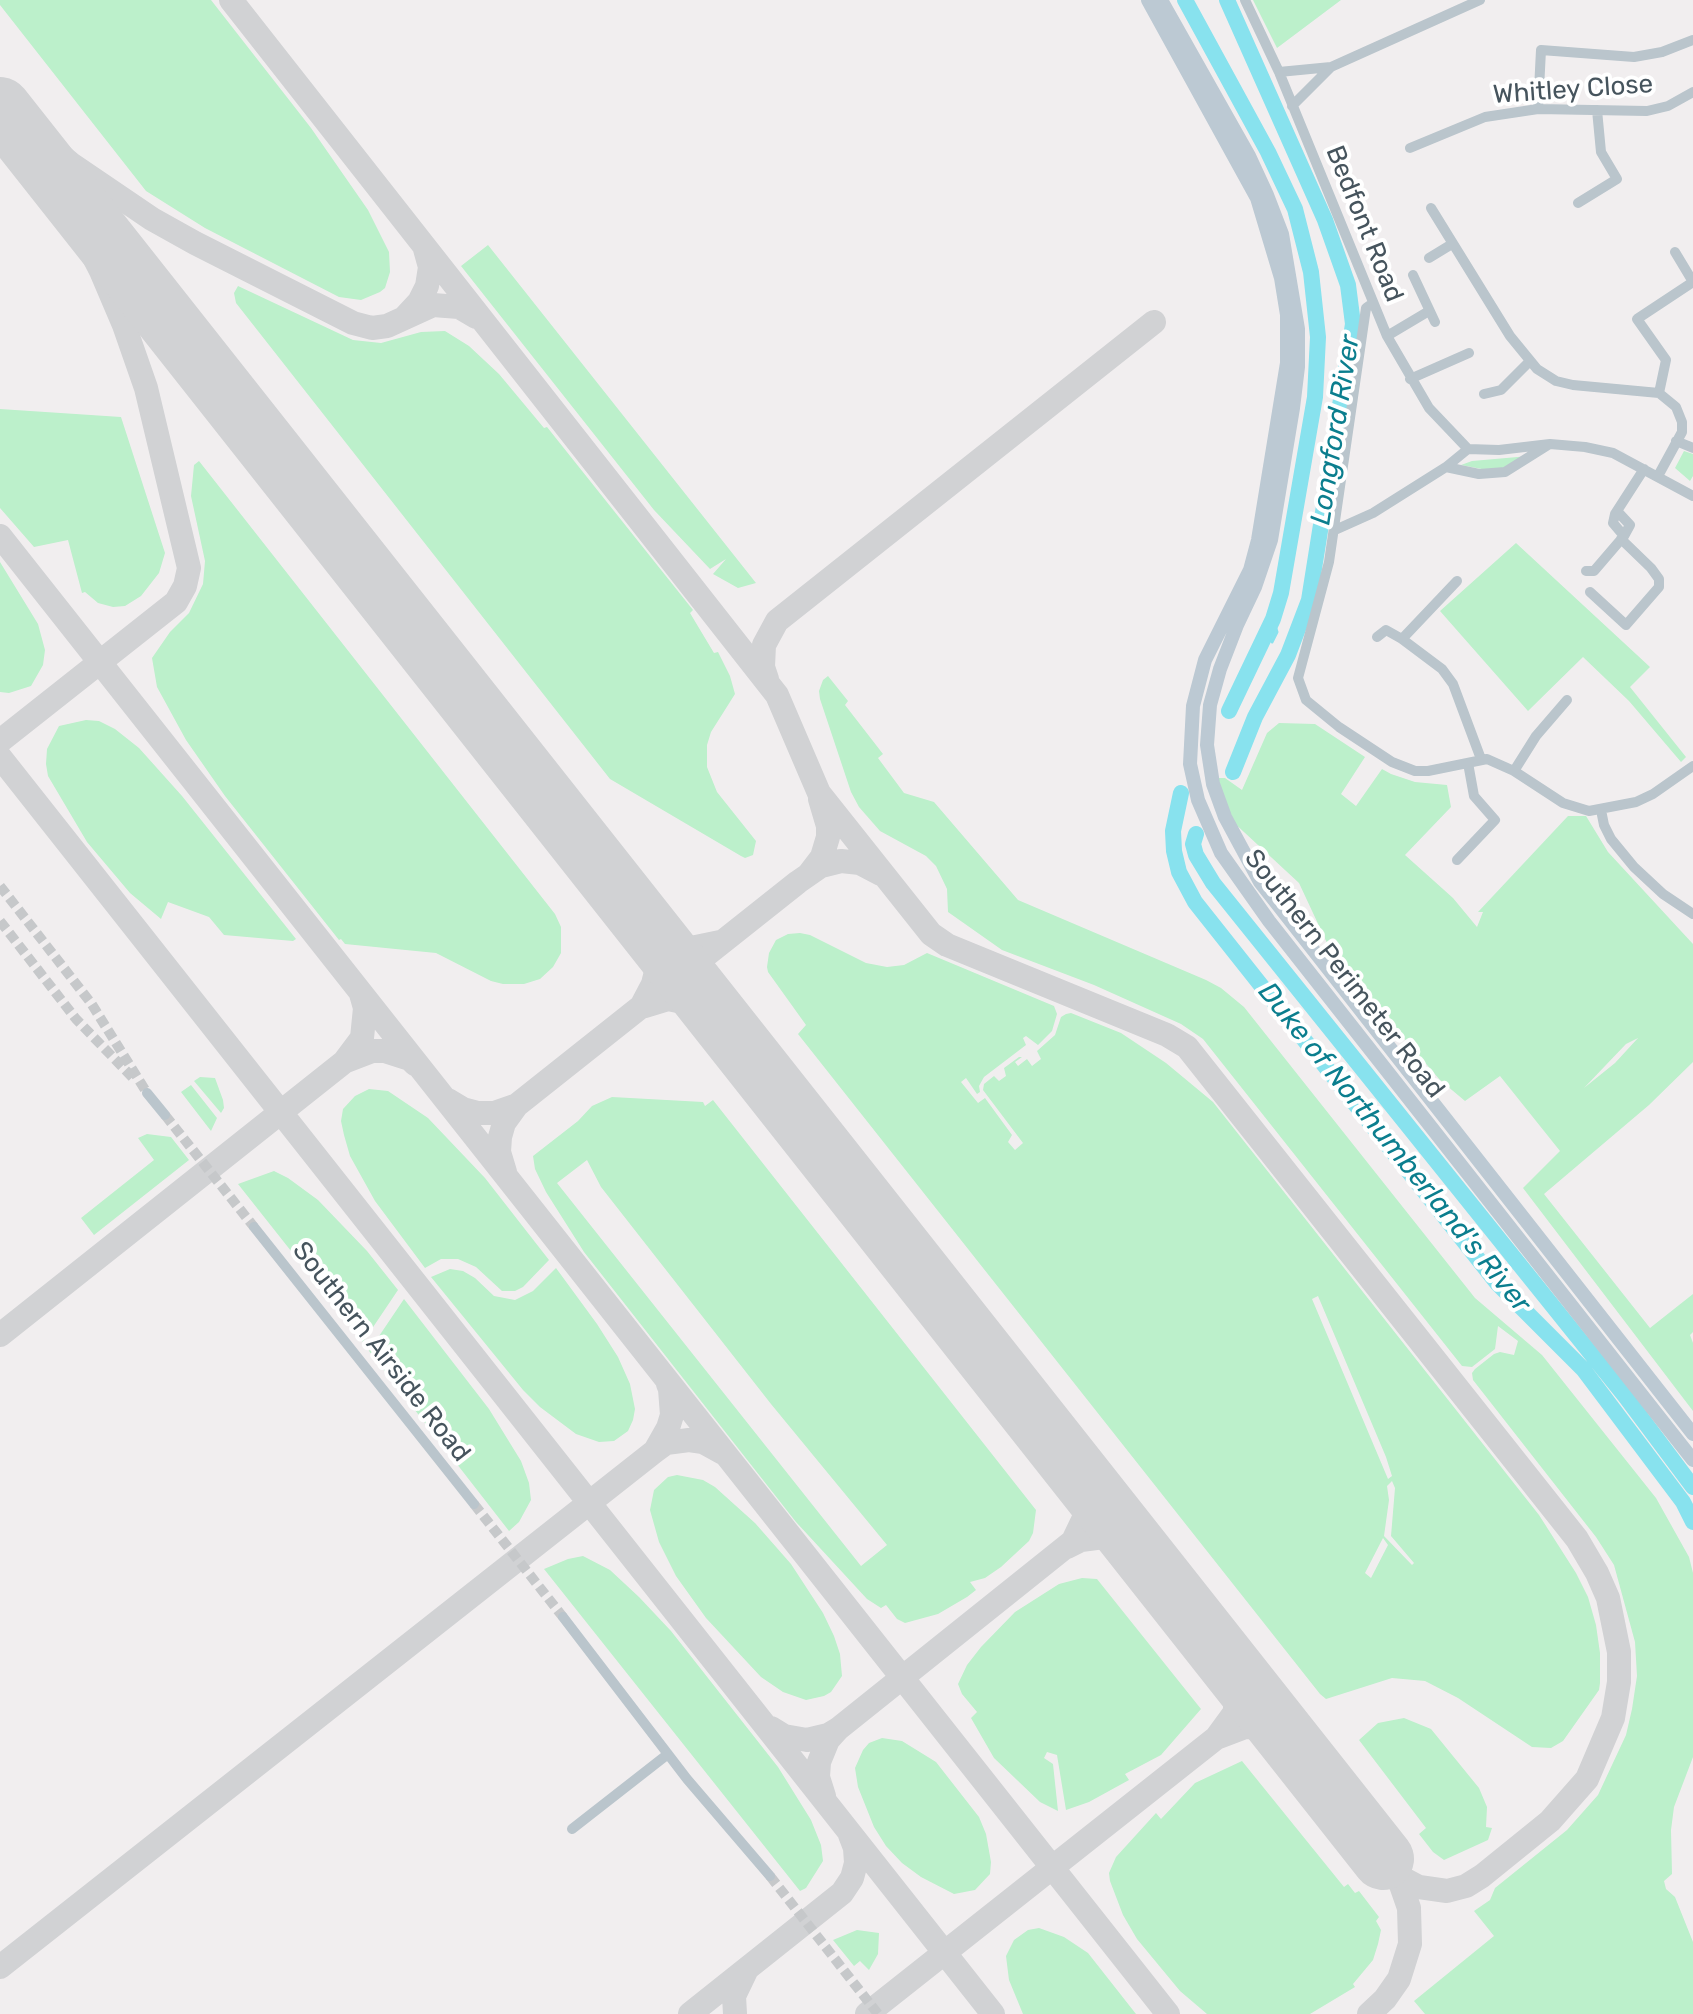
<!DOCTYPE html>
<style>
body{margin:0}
canvas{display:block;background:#f1eeef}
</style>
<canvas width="1693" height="2014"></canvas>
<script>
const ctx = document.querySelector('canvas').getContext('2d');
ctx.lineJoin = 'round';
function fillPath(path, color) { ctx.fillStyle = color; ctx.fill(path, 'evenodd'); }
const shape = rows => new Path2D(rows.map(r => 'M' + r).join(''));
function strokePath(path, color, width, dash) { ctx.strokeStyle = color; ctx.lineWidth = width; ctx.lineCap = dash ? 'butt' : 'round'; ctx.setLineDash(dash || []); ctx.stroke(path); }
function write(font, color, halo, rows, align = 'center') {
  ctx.font = font + ' Rubik,sans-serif'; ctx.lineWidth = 8; ctx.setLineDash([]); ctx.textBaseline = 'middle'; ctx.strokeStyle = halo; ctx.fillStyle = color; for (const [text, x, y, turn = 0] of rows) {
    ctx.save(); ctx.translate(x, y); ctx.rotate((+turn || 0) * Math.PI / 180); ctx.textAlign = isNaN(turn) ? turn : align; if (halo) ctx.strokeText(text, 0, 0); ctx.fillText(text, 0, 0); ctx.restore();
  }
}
const green = shape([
 [0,0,211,0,311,128,368,210,389,252,390,272,385,288,380,292,361,300,339,297,205,228,146,191,0,5],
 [1253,0,1341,0,1277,48],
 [488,245,756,583,738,588,713,574,726,559,710,569,654,510,461,266],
 [238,286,353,340,381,343,421,332,445,331,469,346,499,374,544,428,547,427,693,610,690,613,714,653,718,652,730,676,735,694,711,732,707,745,707,767,717,792,756,841,753,855,745,858,741,856,610,779,236,303,234,293],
 [0,409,121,417,165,553,159,573,141,596,125,606,113,607,98,603,85,592,82,593,68,540,34,547,0,508],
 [1684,451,1693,454,1693,476,1690,481,1675,468],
 [1529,456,1502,469,1487,470,1461,465,1472,461],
 [199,461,555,914,561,927,561,953,553,967,540,979,524,984,503,984,491,981,436,953,345,944,341,939,339,940,225,796,186,740,157,687,152,658,170,632,189,613,203,584,205,561,191,496,194,465],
 [1516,543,1650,667,1630,687,1686,757,1681,762,1629,701,1583,657,1528,711,1440,611],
 [0,562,38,624,45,650,43,665,31,686,9,693,0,692],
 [828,676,848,701,845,705,883,754,878,758,904,793,934,802,1018,900,1206,980,1221,988,1244,1007,1475,1298,1542,1355,1656,1498,1689,1557,1693,1573,1693,1757,1674,1807,1671,1830,1672,1874,1664,1881,1666,1889,1675,1897,1693,1942,1693,2014,1425,2014,1414,2001,1494,1936,1474,1911,1490,1900,1495,1888,1567,1830,1598,1795,1626,1735,1632,1709,1637,1676,1635,1642,1614,1565,1596,1537,1473,1380,1472,1373,1475,1369,1494,1354,1500,1352,1514,1355,1518,1341,1498,1326,1495,1349,1472,1367,1462,1366,1203,1039,1181,1024,1094,985,1002,950,948,912,947,889,936,866,926,856,880,831,859,807,851,792,820,699,819,691,823,680],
 [86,720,99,721,115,729,139,748,182,796,296,939,293,941,224,935,209,917,168,902,161,919,130,893,87,842,48,776,46,764,47,749,59,726],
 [1279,723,1315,724,1365,757,1341,794,1356,806,1382,769,1391,774,1415,782,1447,785,1451,807,1405,855,1453,898,1477,927,1483,912,1478,912,1568,816,1586,816,1608,852,1693,944,1693,1062,1649,1105,1544,1194,1650,1328,1693,1294,1693,1332,1690,1335,1693,1343,1693,1411,1523,1188,1560,1151,1500,1076,1465,1101,1440,1080,1371,1000,1327,943,1299,883,1231,820,1218,778,1225,778,1242,790,1267,733],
 [1638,1038,1615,1063,1584,1088,1626,1044],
 [800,933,810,935,866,963,887,967,904,965,927,953,1054,1006,1057,1014,1052,1031,1038,1045,1026,1036,1023,1038,1026,1045,984,1077,979,1086,980,1092,977,1094,966,1078,961,1082,978,1103,985,1098,1012,1135,1008,1142,1015,1150,1023,1143,983,1090,984,1084,994,1076,999,1081,1006,1076,1004,1068,1019,1057,1022,1057,1015,1062,1018,1066,1027,1059,1032,1066,1041,1059,1037,1051,1055,1035,1061,1017,1066,1014,1071,1013,1121,1033,1166,1063,1213,1102,1539,1515,1576,1573,1588,1597,1596,1625,1600,1653,1600,1683,1599,1690,1563,1741,1551,1748,1532,1747,1458,1698,1425,1681,1392,1678,1326,1699,1320,1694,798,1034,806,1025,768,972,767,967,769,953,776,940,788,934],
 [1318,1296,1386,1457,1392,1476,1388,1479,1312,1299],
 [1392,1481,1395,1488,1391,1536,1414,1563,1412,1565,1384,1536,1389,1500,1387,1486],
 [1383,1538,1388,1545,1371,1578,1365,1573],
 [200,1077,215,1078,223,1100,224,1108,221,1113,194,1081],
 [191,1085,217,1118,211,1131,181,1092],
 [369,1089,388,1091,428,1118,485,1178,549,1260,523,1287,515,1291,502,1291,476,1267,458,1259,441,1259,425,1268,375,1201,350,1156,344,1135,341,1121,343,1109,355,1096],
 [612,1097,703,1102,705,1106,713,1100,1036,1510,1033,1533,1029,1541,1001,1567,985,1578,970,1582,976,1590,967,1597,938,1614,905,1623,897,1619,886,1605,881,1608,867,1599,796,1522,584,1252,546,1192,535,1169,533,1156,578,1121,592,1106],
 [587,1160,601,1187,771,1404,887,1545,861,1566,557,1183],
 [147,1134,171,1137,189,1160,94,1235,81,1218,154,1160,138,1138],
 [274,1171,288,1178,318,1200,367,1251,398,1290,363,1342,238,1184],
 [556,1268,597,1324,618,1357,630,1384,635,1409,633,1420,628,1431,614,1441,599,1442,576,1434,540,1407,523,1390,431,1277,450,1269,463,1271,475,1278,494,1296,515,1300,533,1291],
 [404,1299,489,1409,521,1461,529,1483,531,1500,519,1522,509,1531,369,1351],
 [677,1475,703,1480,715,1487,755,1523,791,1564,823,1613,834,1636,840,1654,842,1676,831,1692,824,1696,806,1700,783,1692,761,1677,706,1618,676,1576,659,1542,650,1510,654,1490,668,1477],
 [583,1556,610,1570,639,1597,671,1631,778,1767,811,1820,821,1845,823,1861,806,1888,800,1891,544,1569,568,1559],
 [1082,1578,1097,1579,1201,1709,1161,1755,1125,1774,1129,1780,1089,1802,1066,1810,1057,1755,1047,1752,1044,1758,1053,1764,1058,1811,1040,1802,994,1758,971,1718,977,1712,962,1694,958,1684,967,1665,981,1647,1015,1612,1059,1584],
 [1404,1718,1431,1729,1479,1788,1487,1807,1486,1827,1492,1828,1488,1840,1444,1860,1433,1852,1419,1834,1426,1828,1359,1740,1378,1723],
 [882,1738,902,1741,936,1762,979,1817,986,1834,991,1862,990,1874,975,1890,954,1894,921,1877,902,1863,886,1846,874,1827,858,1787,855,1768,863,1750,869,1743],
 [1242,1761,1344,1887,1348,1884,1355,1893,1359,1891,1379,1917,1376,1921,1381,1930,1378,1944,1373,1960,1353,1984,1355,1987,1310,2014,1207,2014,1180,1991,1137,1939,1123,1915,1110,1881,1109,1873,1116,1857,1156,1813,1161,1819,1195,1783],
 [1039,1928,1064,1937,1088,1953,1136,2014,1023,2014,1009,1980,1006,1956,1014,1940,1028,1930],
 [857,1930,879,1933,878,1954,869,1970,860,1961,854,1966,833,1940]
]);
const stream = shape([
 [1272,642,1277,632,1273,619]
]);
const river = shape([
 [1185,0,1268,152,1295,209,1311,272,1318,337,1315,397,1281,593,1273,619,1229,711],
 [1227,0,1325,220,1348,285,1353,324,1309,600,1288,655,1255,717,1233,772],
 [1181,793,1173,831,1174,851,1179,872,1195,902,1497,1283,1583,1369,1683,1502,1693,1522],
 [1196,834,1193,844,1196,855,1213,883,1625,1396,1693,1487]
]);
const taxiway = shape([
 [231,0,777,695,819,793,931,934,947,945,1167,1035,1187,1047,1577,1539,1597,1573,1608,1598,1619,1652,1619,1682,1613,1718,1587,1779,1550,1821,1482,1876,1466,1886,1447,1891,1419,1887,1402,1878,1383,1859],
 [0,112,22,140,75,220,101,271,124,325,146,388,189,568,185,586,176,602,0,741],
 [20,121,71,164,152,219,195,243,353,323,372,328,387,326,433,305,459,307,476,317],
 [406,316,419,302,427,286,430,267,425,249],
 [0,536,1168,2014],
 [767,679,763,667,764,645,777,621,1154,322],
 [0,757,993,2014],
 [809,874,822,857,828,837,828,826,820,799],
 [617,890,652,932,663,940,691,948,720,942],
 [643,1003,653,984,657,968,655,949,643,926],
 [645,1006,668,999,697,1005,716,1019,747,1058,749,1057],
 [346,1061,372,1051,385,1051,410,1059,415,1064],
 [448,1100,463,1109,478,1113,494,1113,517,1105],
 [505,1172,499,1152,500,1137,504,1123,517,1105,798,882,821,866,841,861,860,863,881,874],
 [0,1335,344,1062,362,1038,365,1008,361,994],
 [655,1451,668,1428,672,1415,670,1389,668,1384],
 [1067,1547,1081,1540,1104,1537,1126,1543,1145,1557],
 [771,1728,784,1736,807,1740,828,1735,838,1729,1073,1541,1084,1518,1084,1493,1078,1476,1047,1434],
 [1216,1738,1245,1727,1265,1728,1283,1736,1295,1747],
 [824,1796,818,1777,819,1762,828,1740,838,1729],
 [0,1967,655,1451,666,1443,689,1440,703,1442,723,1453],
 [690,2014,842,1893,852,1878,856,1863,855,1848,850,1835],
 [735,2014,734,1996,746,1971],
 [867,2014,1216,1738,1235,1712,1235,1678,1227,1661],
 [1369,2014,1385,1999,1399,1979,1410,1944,1409,1908,1401,1885,1392,1870]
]);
const runway = shape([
 [0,108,1383,1859]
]);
const streetTunnel = shape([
 [0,886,91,1003,147,1093],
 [0,921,76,1019,135,1080],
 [165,1115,254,1227],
 [474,1504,563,1617],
 [770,1876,878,2014]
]);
const street = shape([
 [1245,0,1279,72,1387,336,1429,408,1468,449],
 [1279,72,1331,67,1480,0],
 [1292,106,1331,67],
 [1538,109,1541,50,1634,57,1662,52,1693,40],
 [1410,148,1485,117,1538,109,1647,111,1668,106,1693,92],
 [1578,203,1617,179,1601,152,1597,110],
 [1431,208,1510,336,1537,369,1556,381,1573,385,1659,393,1676,407,1682,422,1682,432,1658,476],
 [1675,252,1693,282],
 [1429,258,1452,244],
 [1413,275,1435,322],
 [1373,303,1366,308,1329,562,1298,678,1306,700,1339,727,1392,762,1415,771,1428,771,1487,759,1514,771,1563,803,1589,811,1636,802,1653,794,1693,766],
 [1387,336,1429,311],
 [1410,379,1469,353],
 [1659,393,1666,360,1637,319,1693,282],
 [1484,394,1501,390,1529,362],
 [1676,441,1693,448],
 [1468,449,1499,450,1550,444,1585,447,1613,453,1693,496],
 [1446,467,1479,474,1505,472,1548,445],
 [1617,511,1630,525,1624,536],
 [1335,530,1373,513,1446,467,1468,449],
 [1586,571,1594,571,1624,536,1613,523,1615,514,1644,469],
 [1457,581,1402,639,1442,669,1453,684,1481,759],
 [1590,592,1626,625,1659,587,1659,579,1651,568,1621,539],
 [1377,637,1386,630,1402,639],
 [1514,771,1536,736,1567,700],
 [1601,810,1604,825,1611,839,1634,867,1663,894,1693,914],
 [1457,860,1495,820,1474,796,1468,763],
 [147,1093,165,1115],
 [254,1227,474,1504],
 [563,1617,687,1779,770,1876],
 [572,1829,668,1754]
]);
const secondary = shape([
 [1148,0,1257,198,1281,278,1287,315,1287,363,1258,540,1250,570,1205,660,1193,706,1190,764,1198,800,1221,853,1269,921,1693,1460],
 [1161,0,1249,156,1267,195,1282,234,1298,329,1298,367,1293,408,1271,540,1255,587,1237,625,1220,669,1210,705,1207,745,1213,784,1225,817,1260,882,1693,1434]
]);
const streetNames = [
 ["Whitley Close",1573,90,-4],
 ["Bedfont Road",1364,224,68],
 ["Southern Perimeter Road",1344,974,52],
 ["Southern Airside Road",381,1352,52]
];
const waterNames = [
 ["Longford River",1336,430,-81],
 ["Duke of Northumberland's River",1394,1148,51]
];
fillPath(green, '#bcf0cb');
strokePath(stream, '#88e2ee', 3);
strokePath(river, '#88e2ee', 16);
strokePath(taxiway, '#d1d2d4', 24);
strokePath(runway, '#d1d2d4', 62);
strokePath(streetTunnel, '#c6c8ca', 10, [10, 5]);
strokePath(street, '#bac5cc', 10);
strokePath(secondary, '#bcc9d3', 14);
write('26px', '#46545d', '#fff', streetNames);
write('italic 28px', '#0b7e8e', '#fff', waterNames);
</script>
